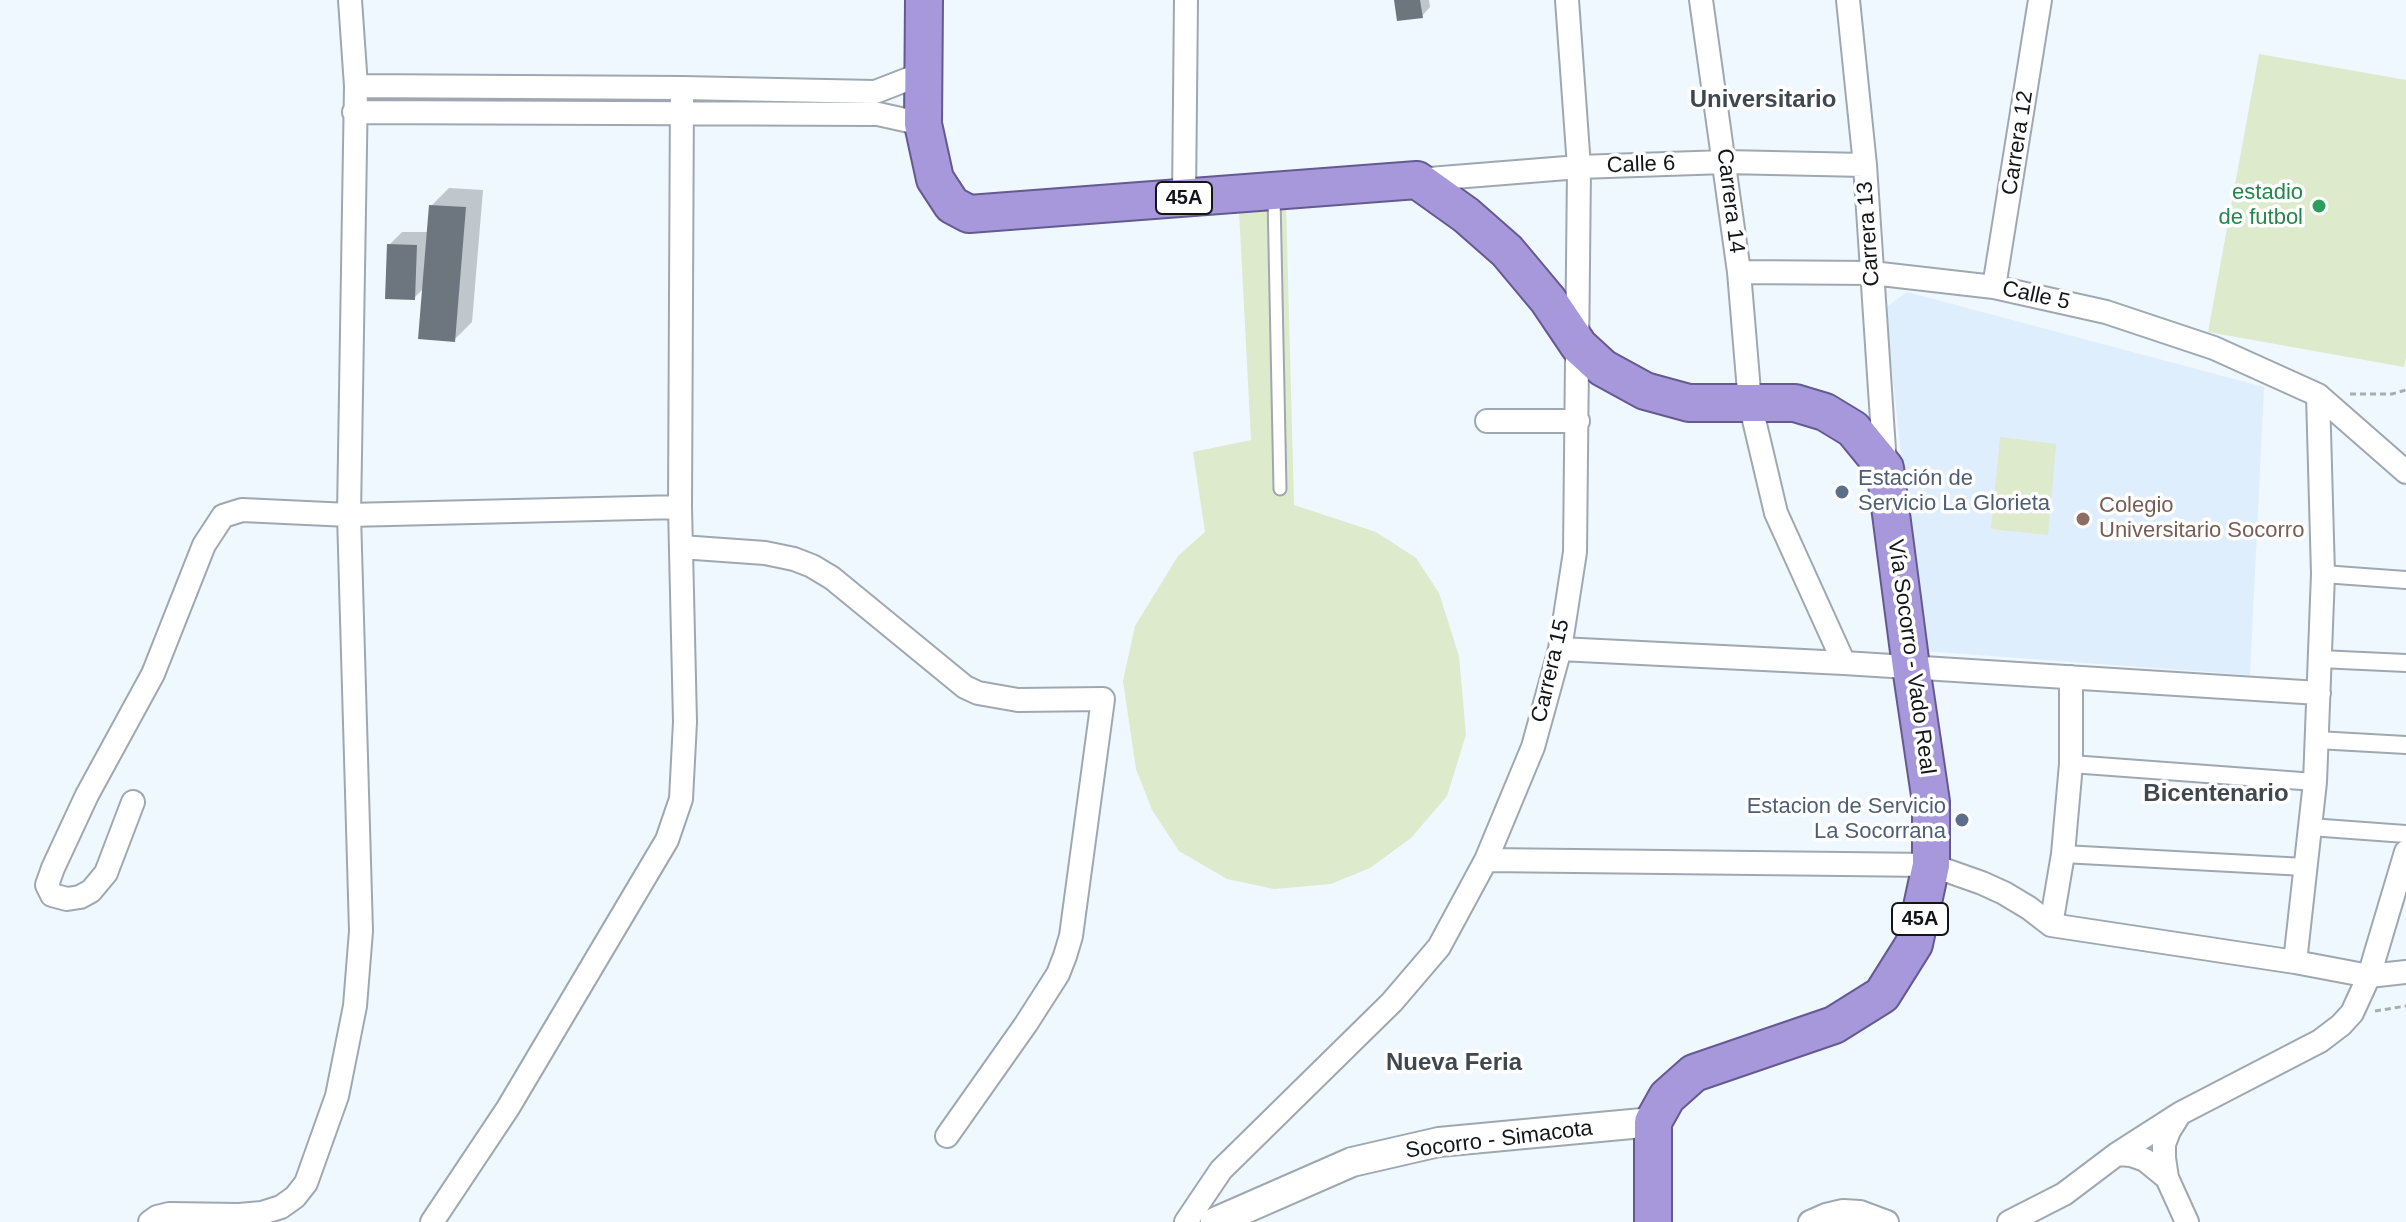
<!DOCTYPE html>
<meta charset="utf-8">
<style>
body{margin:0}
canvas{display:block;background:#eff7ff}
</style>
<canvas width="2406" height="1222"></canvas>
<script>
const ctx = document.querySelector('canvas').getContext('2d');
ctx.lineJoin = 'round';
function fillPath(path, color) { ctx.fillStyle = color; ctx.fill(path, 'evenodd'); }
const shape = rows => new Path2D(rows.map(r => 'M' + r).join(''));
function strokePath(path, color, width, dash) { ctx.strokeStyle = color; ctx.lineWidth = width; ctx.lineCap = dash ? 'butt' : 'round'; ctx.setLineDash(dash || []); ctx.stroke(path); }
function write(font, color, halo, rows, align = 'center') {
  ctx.font = font + ' Arial,sans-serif'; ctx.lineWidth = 7; ctx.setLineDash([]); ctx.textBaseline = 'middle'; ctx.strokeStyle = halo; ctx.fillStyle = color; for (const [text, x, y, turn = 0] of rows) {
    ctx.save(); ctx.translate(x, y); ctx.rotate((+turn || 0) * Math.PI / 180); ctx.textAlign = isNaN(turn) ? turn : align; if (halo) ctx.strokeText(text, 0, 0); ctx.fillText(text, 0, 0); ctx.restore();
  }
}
const built = shape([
 [1907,292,2264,387,2250,675,1923,651,1885,308]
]);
const green = shape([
 [2259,54,2406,80,2406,357,2404,367,2208,332],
 [1286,204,1294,505,1376,532,1416,558,1439,593,1459,656,1466,735,1447,796,1411,838,1370,868,1331,884,1274,889,1227,879,1179,851,1152,810,1136,769,1123,681,1135,626,1178,556,1205,532,1193,452,1251,440,1239,211],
 [2000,437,2056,444,2048,535,1991,529]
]);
const shadow = shape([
 [1396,0,1429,0,1430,7,1422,16],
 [449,188,483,190,472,322,454,340,424,288,414,298,389,245,402,232,429,232,431,206]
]);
const building = shape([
 [1394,0,1420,0,1423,18,1397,21],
 [429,205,466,207,455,342,418,339],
 [387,244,417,245,415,300,385,299]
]);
const path = shape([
 [2350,394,2392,394,2406,390],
 [2375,1011,2406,1006]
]);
const service = shape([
 [1274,197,1280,489]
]);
const pedestrian = shape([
 [2323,574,2406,580],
 [2320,659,2406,663],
 [2317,740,2406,745],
 [2071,764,2315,782],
 [2310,827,2406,834],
 [2063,854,2305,867]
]);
const minor = shape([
 [1701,0,1739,272,1750,403,1776,513,1844,663],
 [1848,0,1865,165,1885,465],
 [356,86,682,88,875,92,924,73],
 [354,112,878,114,923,124],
 [1417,180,1579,167,1725,162,1865,165],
 [1184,198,1186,0],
 [1739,272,1872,273,1994,287,2106,312,2214,348,2318,395,2406,472],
 [1994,287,2040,0],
 [1487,421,1578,421],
 [681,547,765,553,794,559,812,566,832,578,965,687,978,693,1018,700,1103,699,1071,936,1065,956,1058,974,1026,1024,947,1136],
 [1560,649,1844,663,2319,693],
 [133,802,106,873,91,891,80,897,67,899,52,895,47,885,53,868,87,795,153,674,204,545,223,516,242,510,349,515,680,507],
 [1486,860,1931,865,1982,883,2004,893,2029,908,2051,925,2295,962,2369,976,2406,972],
 [2051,925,2063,854,2071,764,2071,677],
 [2295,962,2315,782,2323,574,2318,395],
 [2179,1115,2169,1131,2164,1144,2164,1158,2167,1178,2187,1222],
 [2117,1154,2131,1155,2145,1160,2167,1178],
 [150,1222,157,1217,169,1214,239,1215,262,1213,281,1207,295,1197,306,1183,337,1096,355,1006,361,931,349,515,356,86,350,0],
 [432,1222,508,1108,667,840,681,799,685,722,680,507,682,88],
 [1186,1222,1221,1170,1392,1002,1439,947,1486,860,1533,747,1560,649,1575,552,1579,167,1567,0],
 [1810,1222,1826,1215,1843,1211,1860,1212,1887,1222],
 [2009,1222,2064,1194,2117,1154,2181,1113,2320,1041,2341,1025,2352,1013,2369,976,2406,852]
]);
const tertiary = shape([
 [1215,1222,1352,1162,1439,1142,1653,1122]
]);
const trunk = shape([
 [924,0,923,124,935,179,952,205,969,214,1417,180,1466,215,1507,251,1548,300,1579,346,1603,368,1645,391,1689,403,1795,403,1825,412,1853,429,1885,468,1911,667,1931,802,1931,865,1914,944,1882,995,1834,1025,1694,1073,1667,1097,1653,1122,1653,1222]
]);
const markers = [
 [2319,206,8,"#2e9e5b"],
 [1842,492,8,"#5c6f8a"],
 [2083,519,8,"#8d6e63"],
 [1962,820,8,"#5c6f8a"]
];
const shields = [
 [1184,198,56],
 [1920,919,56]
];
const shieldNames = [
 ["45A",1184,198],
 ["45A",1920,919]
];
const streetNames = [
 ["Carrera 12",2018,143,-81],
 ["Calle 6",1641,165,-2],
 ["Carrera 14",1730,201,83],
 ["Carrera 13",1869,234,-94],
 ["Calle 5",2036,296,12],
 ["Vía Socorro - Vado Real",1911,657,82],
 ["Carrera 15",1551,671,-77],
 ["Socorro - Simacota",1499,1140,-7]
];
const leisureNames = [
 ["estadio",2303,193],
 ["de futbol",2303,218]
];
const serviceNames = [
 ["Estación de",1858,479],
 ["Servicio La Glorieta",1858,504],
 ["Estacion de Servicio",1946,807,"right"],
 ["La Socorrana",1946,832,"right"]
];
const educationNames = [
 ["Colegio",2099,506],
 ["Universitario Socorro",2099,531]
];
const neighbourhoodNames = [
 ["Universitario",1763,100],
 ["Bicentenario",2216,794],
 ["Nueva Feria",1454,1063]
];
fillPath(built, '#deeefc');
fillPath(green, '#ddeacc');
fillPath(shadow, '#0003');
fillPath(building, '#6d767e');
strokePath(service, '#9fa8b0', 15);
strokePath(pedestrian, '#9fa8b0', 20);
strokePath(minor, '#9fa8b0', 26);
strokePath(tertiary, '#9fa8b0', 32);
strokePath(trunk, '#645a91', 40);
strokePath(path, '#a7adb4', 3, [6, 4]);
strokePath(service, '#fff', 11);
strokePath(pedestrian, '#fff', 16);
strokePath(minor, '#fff', 22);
strokePath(tertiary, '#fff', 28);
strokePath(trunk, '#a698db', 36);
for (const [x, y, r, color] of markers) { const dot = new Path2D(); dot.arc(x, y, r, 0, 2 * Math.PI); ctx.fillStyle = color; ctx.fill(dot); strokePath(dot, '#fff', 3); }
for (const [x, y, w] of shields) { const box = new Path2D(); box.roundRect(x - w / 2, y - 16, w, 32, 6); ctx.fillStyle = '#fff'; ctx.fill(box); strokePath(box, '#131619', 2); }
write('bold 20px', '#131619', null, shieldNames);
write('22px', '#131619', '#fff', streetNames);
write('22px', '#27864d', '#fff', leisureNames, 'right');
write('22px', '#4e5e75', '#fff', serviceNames, 'left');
write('22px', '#785e54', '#fff', educationNames, 'left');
write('bold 24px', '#40484f', '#fff', neighbourhoodNames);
</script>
